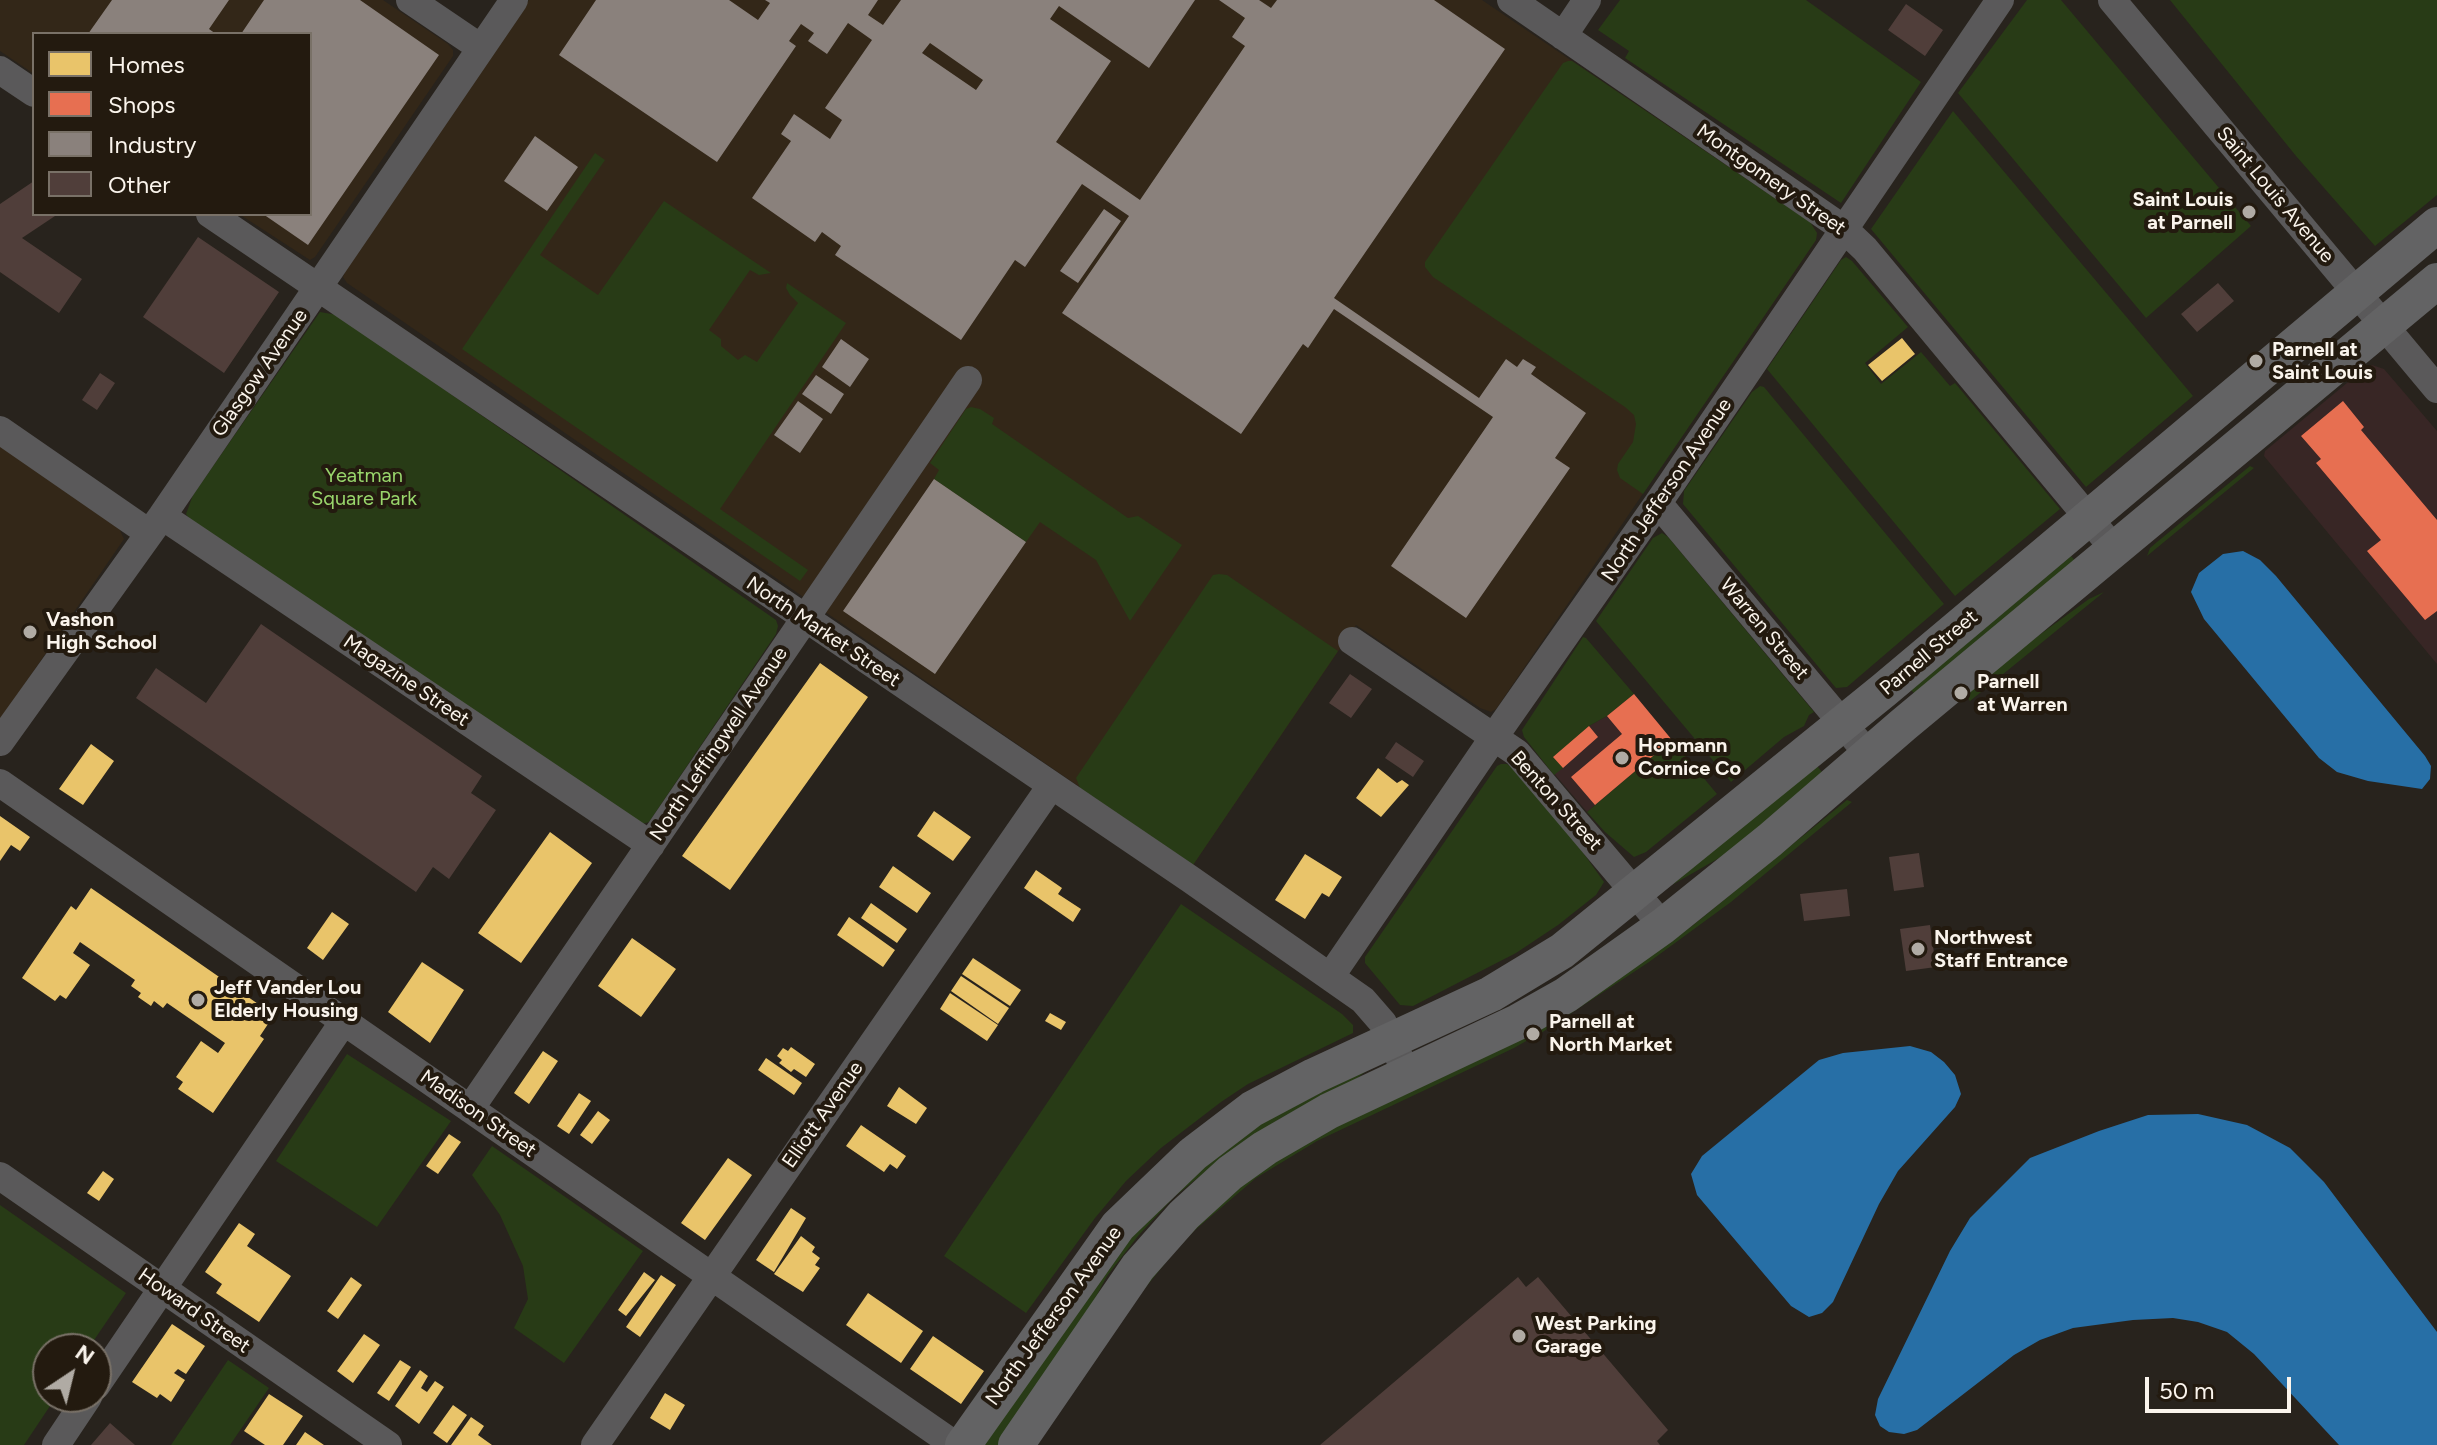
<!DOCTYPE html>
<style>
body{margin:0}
#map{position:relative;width:2437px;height:1445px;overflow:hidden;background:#28231d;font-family:Figtree,sans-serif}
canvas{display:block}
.legend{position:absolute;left:32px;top:32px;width:280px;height:184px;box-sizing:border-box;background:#231a0f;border:2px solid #797167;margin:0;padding:10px 14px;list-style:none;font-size:24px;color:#faf4ec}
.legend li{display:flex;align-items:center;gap:16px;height:40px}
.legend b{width:40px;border:2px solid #797167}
.north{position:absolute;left:32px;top:1333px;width:80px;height:80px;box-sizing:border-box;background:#231a0f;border:2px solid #797167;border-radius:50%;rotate:35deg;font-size:22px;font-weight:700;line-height:32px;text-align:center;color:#faf4ec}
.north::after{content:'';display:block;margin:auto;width:28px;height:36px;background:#b0aba4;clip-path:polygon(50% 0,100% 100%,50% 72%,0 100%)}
.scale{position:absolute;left:2145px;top:1377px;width:146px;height:36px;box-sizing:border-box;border:4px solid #faf4ec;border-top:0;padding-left:10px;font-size:24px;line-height:28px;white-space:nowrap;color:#faf4ec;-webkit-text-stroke:6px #231a0f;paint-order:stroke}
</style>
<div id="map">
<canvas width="2437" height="1445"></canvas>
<ul class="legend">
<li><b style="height:22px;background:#e9c46a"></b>Homes</li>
<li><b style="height:22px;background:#e76f51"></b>Shops</li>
<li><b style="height:22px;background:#8a817c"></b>Industry</li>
<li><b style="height:22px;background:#503e3a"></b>Other</li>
</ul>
<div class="north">N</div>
<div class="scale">50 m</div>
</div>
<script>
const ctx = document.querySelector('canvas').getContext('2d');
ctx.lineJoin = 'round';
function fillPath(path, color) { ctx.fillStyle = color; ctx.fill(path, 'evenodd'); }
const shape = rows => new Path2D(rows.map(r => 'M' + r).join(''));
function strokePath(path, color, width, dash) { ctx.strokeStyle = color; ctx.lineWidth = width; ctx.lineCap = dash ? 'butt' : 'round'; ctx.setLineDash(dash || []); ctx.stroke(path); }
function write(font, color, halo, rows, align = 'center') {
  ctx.font = font + ' Figtree,sans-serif'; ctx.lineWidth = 8; ctx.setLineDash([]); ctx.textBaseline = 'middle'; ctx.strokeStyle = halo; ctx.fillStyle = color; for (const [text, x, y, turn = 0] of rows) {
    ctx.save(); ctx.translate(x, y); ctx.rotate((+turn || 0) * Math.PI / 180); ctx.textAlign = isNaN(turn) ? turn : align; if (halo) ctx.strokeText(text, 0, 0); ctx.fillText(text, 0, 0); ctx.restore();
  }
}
const commercial = shape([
 [2372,365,2384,369,2437,431,2437,664,2264,456,2265,451,2359,373],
 [1634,694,1672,740,1587,812,1545,763,1589,726,1607,716]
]);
const built = shape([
 [0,0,383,0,448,44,453,50,453,56,315,257,310,260,239,214,310,214,310,34,34,34,34,74,0,51],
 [529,0,1482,0,1810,222,1817,233,1816,240,1496,709,1491,712,1480,708,1356,625,1193,865,347,283,343,277,347,266],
 [0,446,119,528,124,539,0,720]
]);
const green = shape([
 [1620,0,1806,0,1921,82,1841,203,1625,58,1629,51,1598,30],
 [2027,0,2061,0,2251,226,2146,318,1958,93],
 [2170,0,2437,0,2437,195,2375,246,2296,156],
 [1568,61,1572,61,1810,222,1817,233,1816,240,1643,494,1620,478,1617,470,1618,464,1633,442,1636,424,1634,415,1625,407,1433,277,1425,267,1425,262,1563,63],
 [1953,111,2193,396,2086,487,1871,229],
 [595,153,605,160,540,255,598,295,664,201,771,273,759,275,750,270,709,330,721,339,721,346,738,360,745,355,757,362,798,303,790,295,786,288,787,283,846,323,720,509,808,570,800,581,462,349],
 [1846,257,1852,261,1908,327,1865,363,1881,384,1921,352,1950,386,1955,383,2060,509,1955,596,1767,369,1841,260],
 [320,312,337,315,776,620,778,626,776,634,649,822,642,824,191,521,186,514,193,495],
 [1760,386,1764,387,1944,604,1847,687,1836,688,1683,504,1684,491,1752,392],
 [971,407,980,409,994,418,992,424,1128,518,1138,516,1182,545,1130,621,1096,560,1040,522,1026,542,934,479,939,470,930,463,966,409],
 [2250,466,2254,468,2147,556,2150,548,2157,542],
 [1662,533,1668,537,1814,712,1809,715,1804,726,1784,737,1731,782,1596,621,1653,538],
 [2071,556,2078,564,1919,698,1911,690],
 [1219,574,1227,575,1338,651,1193,865,1080,788,1076,778,1213,575],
 [2104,592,1970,701,1962,691,2089,599],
 [1583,637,1586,638,1634,694,1607,716,1589,726,1563,768,1554,775,1524,737,1522,730],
 [1672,740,1717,794,1646,852,1634,857,1605,832,1587,812],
 [1815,763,1825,776,1726,854,1672,885],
 [1501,764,1507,764,1514,769,1579,847,1604,882,1596,895,1558,925,1516,953,1413,1006,1400,1005,1365,963,1365,957,1497,766],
 [1847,800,1852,802,1731,902,1649,962,1535,1037,1533,1033,1564,1015,1692,926],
 [1181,904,1342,1014,1353,1025,1353,1033,1248,1084,1221,1102,1161,1148,1126,1181,1095,1218,1026,1313,944,1256],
 [1527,1036,1528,1040,1514,1048,1317,1141,1256,1178,1195,1230,1175,1251,1138,1297,1160,1261,1240,1184,1317,1136],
 [347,1054,451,1121,377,1227,276,1161],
 [1371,1067,1355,1080,1281,1118,1240,1144,1174,1197,1138,1236,1107,1276,1069,1347,1002,1445,977,1445,1105,1261,1225,1141],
 [492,1146,643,1251,564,1363,514,1328,528,1299,523,1266,500,1215,472,1175],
 [0,1205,126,1293,88,1349,48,1349,48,1397,56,1397,24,1445,0,1445],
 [228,1360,269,1388,230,1445,171,1445]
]);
const water = shape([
 [2243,551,2260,560,2276,576,2425,756,2431,766,2430,779,2422,789,2368,781,2337,772,2319,758,2204,619,2191,592,2199,573,2223,554],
 [1910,1046,1931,1052,1944,1062,1955,1075,1961,1094,1955,1107,1898,1171,1879,1204,1833,1302,1822,1313,1809,1317,1791,1306,1697,1195,1691,1174,1702,1156,1819,1060,1843,1053],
 [2198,1114,2247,1125,2290,1148,2324,1182,2437,1332,2437,1445,2339,1445,2254,1354,2227,1332,2198,1322,2173,1318,2133,1320,2073,1328,2040,1340,2014,1355,1917,1430,1904,1434,1889,1432,1880,1426,1875,1415,1878,1399,1950,1251,1970,1218,2030,1158,2099,1131,2148,1115]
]);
const homes = shape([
 [1902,338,1915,354,1882,381,1868,365],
 [820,663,868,697,730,890,682,856],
 [91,744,114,761,83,805,59,789],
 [1378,768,1397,783,1402,780,1409,785,1381,817,1356,798],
 [934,811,971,837,953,861,917,836],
 [0,816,30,837,20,851,11,845,0,861],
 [550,832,592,863,521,963,478,933],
 [1305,854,1342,877,1329,897,1322,893,1305,919,1275,900],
 [893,866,931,893,917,913,879,887],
 [1036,870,1062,888,1058,894,1081,909,1073,922,1024,888],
 [91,888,274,1015,260,1036,264,1039,213,1113,178,1089,183,1082,176,1077,201,1041,218,1053,225,1043,167,1003,163,1008,154,1001,151,1006,138,997,141,993,131,986,135,980,80,942,73,953,90,965,66,999,60,995,55,1001,22,978,71,906,76,910],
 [871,903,907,929,897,943,861,918],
 [332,912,349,924,323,960,307,948],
 [849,917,895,950,883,967,837,935],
 [632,938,676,969,641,1017,598,986],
 [973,958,1021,990,1010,1006,962,974],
 [422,962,464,990,430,1043,388,1012],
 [961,976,1009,1008,998,1024,951,991],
 [950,993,998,1025,987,1041,940,1009],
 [1050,1013,1066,1022,1061,1030,1045,1021],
 [791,1047,815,1064,806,1077,794,1069,791,1072,779,1063,782,1060,777,1056,783,1048,788,1051],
 [543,1051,558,1061,529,1104,514,1093],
 [766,1058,802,1083,794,1095,758,1070],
 [899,1087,927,1108,916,1124,887,1106],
 [579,1093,591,1101,569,1134,557,1126],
 [598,1111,610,1120,592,1144,580,1135],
 [861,1125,906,1156,897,1169,890,1164,884,1172,846,1146],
 [449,1134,461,1142,438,1174,426,1166],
 [728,1158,752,1175,705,1240,681,1223],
 [103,1171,114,1179,99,1201,87,1193],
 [791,1208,806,1218,774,1272,756,1260],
 [239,1223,255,1234,247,1246,291,1276,259,1322,216,1293,222,1284,205,1272],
 [801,1236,815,1247,812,1252,820,1258,815,1265,820,1268,803,1292,774,1274],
 [644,1272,655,1280,626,1316,618,1310],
 [661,1275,676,1285,640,1337,626,1327],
 [351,1277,362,1285,338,1319,327,1311],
 [868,1293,923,1331,901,1363,846,1325],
 [172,1324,205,1346,186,1374,178,1369,174,1373,185,1380,171,1402,160,1394,157,1398,132,1382],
 [364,1334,380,1345,353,1383,337,1371],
 [933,1336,984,1371,961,1404,910,1369],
 [400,1360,411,1367,389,1401,377,1393],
 [420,1370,428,1376,421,1388,427,1392,435,1381,444,1387,419,1424,395,1406],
 [665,1393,685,1405,670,1430,650,1418],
 [269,1394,303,1416,283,1445,265,1445,244,1431],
 [453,1405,467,1415,447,1443,433,1433],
 [471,1417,484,1426,478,1435,492,1445,451,1445],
 [305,1432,324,1445,296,1445]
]);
const shops = shape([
 [2343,401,2364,427,2361,430,2437,520,2437,611,2425,620,2367,551,2381,540,2316,463,2321,459,2301,436],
 [1634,694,1672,740,1595,805,1571,777,1622,734,1607,716],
 [1589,726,1598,737,1563,768,1553,757]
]);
const industry = shape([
 [112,0,229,0,209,29,216,34,88,34],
 [264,0,360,0,439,55,308,245,263,214,310,214,310,34,241,34],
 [596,0,729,0,758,20,770,3,765,0,878,0,868,15,883,25,901,0,1195,0,1149,68,1059,6,1050,19,1111,61,1056,142,1140,200,1245,46,1232,37,1245,18,1219,0,1259,0,1271,8,1277,0,1434,0,1505,49,1334,298,1479,398,1506,359,1517,367,1523,359,1536,367,1531,374,1586,413,1555,458,1570,468,1466,618,1391,566,1493,417,1334,309,1308,348,1303,344,1241,434,1062,313,1129,216,1082,184,1025,267,1015,260,961,340,835,255,841,246,822,232,815,242,752,198,791,141,781,134,794,114,830,139,842,120,825,108,872,40,848,23,827,54,808,41,814,33,801,24,789,41,796,46,717,162,559,55],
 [930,43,983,80,976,90,922,53],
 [535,136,578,167,547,211,504,181],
 [1104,209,1121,221,1078,283,1060,271],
 [841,339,869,359,850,387,822,367],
 [816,375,844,394,831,414,802,394],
 [798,401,823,419,800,453,774,435],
 [934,479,1026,542,935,674,843,611]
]);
const building = shape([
 [1906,4,1943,30,1925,56,1888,30],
 [34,181,34,214,58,214,22,238,82,279,59,313,0,272,0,204],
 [198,237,279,292,224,373,143,317],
 [2218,283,2234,301,2197,332,2181,314],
 [100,373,115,383,97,410,82,400],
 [261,624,482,776,471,793,496,810,449,879,433,867,416,892,136,698,156,668,206,703],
 [1350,674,1372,689,1351,718,1329,703],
 [1396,742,1424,761,1413,777,1385,758],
 [1919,853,1924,887,1894,891,1889,857],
 [1847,889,1850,916,1804,921,1800,894],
 [1930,925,1936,967,1906,971,1900,929],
 [1518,1277,1526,1287,1538,1277,1668,1430,1657,1441,1660,1445,1320,1445],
 [110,1423,135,1445,91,1445]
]);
const minor = shape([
 [410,0,481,48],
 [1511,0,1844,229,1865,249,2115,550],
 [2112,0,2437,389],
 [1563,36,1587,0],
 [0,70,34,93],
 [210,214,1190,879,1363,1000,1383,1023,1408,1076],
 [0,430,149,533],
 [1658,503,1869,755],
 [162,516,651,845],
 [1352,641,1517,753,1663,926],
 [0,742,162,516,514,0],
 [0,783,955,1445],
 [1330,977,1494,737,1658,503,2000,0],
 [470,1109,968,380],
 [0,1176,388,1445],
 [96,1386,344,1021],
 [56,1445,88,1397],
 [595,1445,1051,786]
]);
const major = shape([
 [963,1445,1118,1226,1193,1154,1252,1109,1314,1076,1491,994,1562,951,1884,690,2437,225],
 [1016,1445,1138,1267,1184,1215,1230,1173,1265,1148,1329,1111,1518,1022,1566,995,1663,926,1770,840,1903,725,2437,281]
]);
const markers = [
 [2249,212,8,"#b0aba4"],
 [2256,361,8,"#b0aba4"],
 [30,632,8,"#b0aba4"],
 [1961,693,8,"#b0aba4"],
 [1622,758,8,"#b0aba4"],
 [1918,949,8,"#b0aba4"],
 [198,1000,8,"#b0aba4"],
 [1533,1034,8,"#b0aba4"],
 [1519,1336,8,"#b0aba4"]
];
const streetNames = [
 ["Montgomery Street",1771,180,35],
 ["Saint Louis Avenue",2275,195,50],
 ["Glasgow Avenue",260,373,-55],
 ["North Jefferson Avenue",1667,490,-56],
 ["Warren Street",1764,629,50],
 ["North Market Street",823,632,34],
 ["Parnell Street",1929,653,-40],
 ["Magazine Street",406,681,34],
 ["North Leffingwell Avenue",719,744,-56],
 ["Benton Street",1556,801,48],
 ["Madison Street",478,1114,35],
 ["Elliott Avenue",823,1115,-55],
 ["Howard Street",194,1311,35],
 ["North Jefferson Avenue",1054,1316,-54]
];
const poiNames = [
 ["Saint Louis",2233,200,"right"],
 ["at Parnell",2233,223,"right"],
 ["Parnell at",2272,350],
 ["Saint Louis",2272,373],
 ["Vashon",46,620],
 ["High School",46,643],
 ["Parnell",1977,682],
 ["at Warren",1977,705],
 ["Hopmann",1638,746],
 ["Cornice Co",1638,769],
 ["Northwest",1934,938],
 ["Staff Entrance",1934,961],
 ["Jeff Vander Lou",214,988],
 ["Elderly Housing",214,1011],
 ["Parnell at",1549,1022],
 ["North Market",1549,1045],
 ["West Parking",1535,1324],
 ["Garage",1535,1347]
];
const parkNames = [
 ["Yeatman",364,476],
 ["Square Park",364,499]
];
fillPath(commercial, '#382625');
fillPath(built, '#332718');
fillPath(green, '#283b16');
fillPath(water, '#276fa6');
fillPath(homes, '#e9c46a');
fillPath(shops, '#e76f51');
fillPath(industry, '#8a817c');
fillPath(building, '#503e3a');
strokePath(minor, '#5a595a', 28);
strokePath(major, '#636364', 36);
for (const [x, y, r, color] of markers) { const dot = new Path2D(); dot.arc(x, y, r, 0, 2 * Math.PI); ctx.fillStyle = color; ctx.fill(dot); strokePath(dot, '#231a0f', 3); }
write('20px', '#faf4ec', '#231a0f', streetNames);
write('bold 20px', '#faf4ec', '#231a0f', poiNames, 'left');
write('20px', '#99d66c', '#231a0f', parkNames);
</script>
